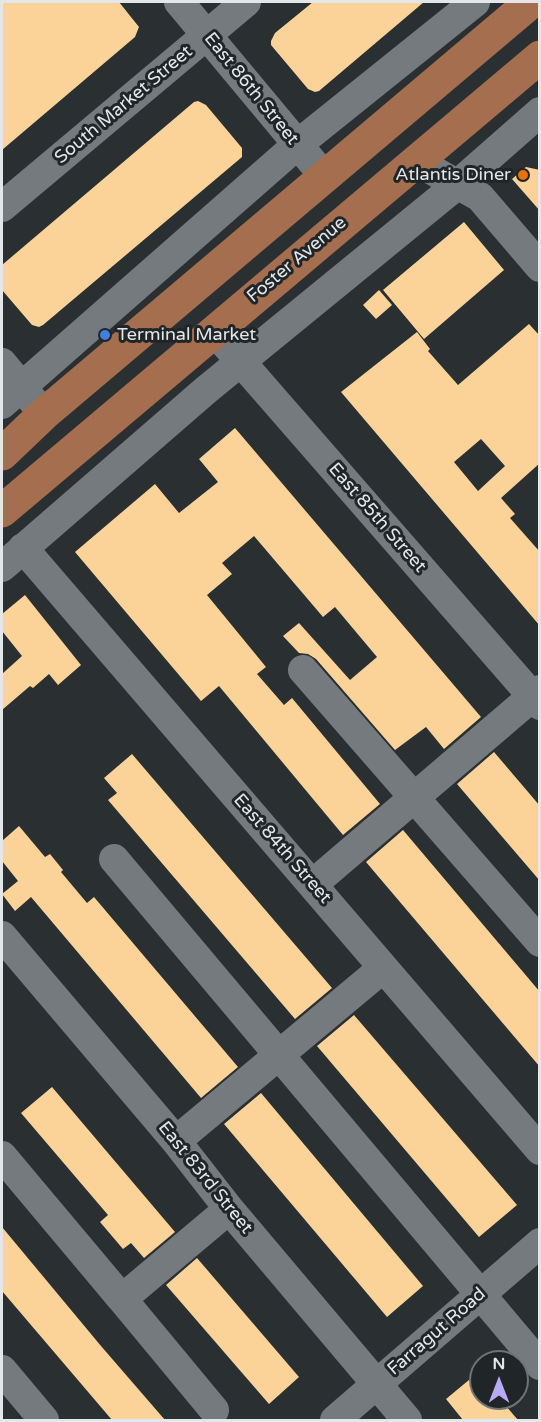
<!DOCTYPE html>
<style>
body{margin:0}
#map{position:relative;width:541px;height:1422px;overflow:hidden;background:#2a2f32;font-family:"Varela Round",sans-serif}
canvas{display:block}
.frame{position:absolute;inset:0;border:3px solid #e4e7e9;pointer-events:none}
.north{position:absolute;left:469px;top:1350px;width:60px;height:60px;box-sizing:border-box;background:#202528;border:2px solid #6e7375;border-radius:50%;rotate:0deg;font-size:16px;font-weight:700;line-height:24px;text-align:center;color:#e4e7e9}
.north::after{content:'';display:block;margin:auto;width:21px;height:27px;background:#baaaf6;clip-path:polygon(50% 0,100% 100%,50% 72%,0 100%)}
</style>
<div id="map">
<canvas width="541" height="1422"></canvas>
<div class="frame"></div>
<div class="north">N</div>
</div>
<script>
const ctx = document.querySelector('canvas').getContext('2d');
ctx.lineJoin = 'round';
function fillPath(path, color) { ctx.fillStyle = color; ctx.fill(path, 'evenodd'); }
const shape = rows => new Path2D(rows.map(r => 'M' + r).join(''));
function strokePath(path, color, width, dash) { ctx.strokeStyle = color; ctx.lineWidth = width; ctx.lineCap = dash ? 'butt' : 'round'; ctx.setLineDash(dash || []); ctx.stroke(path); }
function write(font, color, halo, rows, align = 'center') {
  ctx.font = font + ' "Varela Round",sans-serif'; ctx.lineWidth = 6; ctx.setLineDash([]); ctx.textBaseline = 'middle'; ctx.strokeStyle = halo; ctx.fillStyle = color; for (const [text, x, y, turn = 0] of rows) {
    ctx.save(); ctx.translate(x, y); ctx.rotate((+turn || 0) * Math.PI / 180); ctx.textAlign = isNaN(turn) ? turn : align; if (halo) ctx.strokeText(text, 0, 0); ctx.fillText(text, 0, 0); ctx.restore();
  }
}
const building = shape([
 [2,2,119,2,139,27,135,37,2,150],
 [313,2,424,2,319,91,315,92,308,89,271,45,271,41,275,33],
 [198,101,206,105,242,148,242,157,43,325,39,327,32,325,2,290,2,265,194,102],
 [526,167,540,170,540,211,512,179],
 [464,222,504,270,424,339,383,290],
 [379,290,392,305,376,319,363,305],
 [529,324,540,336,540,463,501,498,515,514,510,518,540,552,540,626,341,392,417,332,430,349,428,351,458,385],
 [481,439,505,466,478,491,454,462],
 [235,428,481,717,444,749,426,727,395,750,316,659,308,654,299,653,283,636,299,623,350,680,377,657,335,607,323,617,254,536,222,563,232,574,207,595,266,667,257,674,284,705,292,698,380,804,343,835,219,686,201,701,75,552,155,484,179,513,218,482,199,459],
 [25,595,81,665,58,685,49,674,33,688,30,686,2,710,2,674,22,656,2,631,2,614],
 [494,752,540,806,540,881,457,784],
 [132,754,332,988,295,1019,108,800,117,793,104,778],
 [19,826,45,857,50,854,63,870,61,872,87,903,94,897,238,1067,201,1098,31,897,15,911,2,894,18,881,2,861,2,841],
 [403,830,540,992,540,1067,366,862],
 [354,1015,517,1205,479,1237,317,1046],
 [52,1087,175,1232,144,1258,131,1243,123,1249,100,1222,108,1215,21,1113],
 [261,1093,423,1286,387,1317,224,1124],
 [2,1227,101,1346,165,1420,112,1420,2,1291],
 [197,1258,299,1377,269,1404,166,1285],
 [481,1370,481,1398,499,1398,518,1420,463,1420,446,1399]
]);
const minor = shape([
 [179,2,324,176],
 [416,161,480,197,540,267],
 [2,207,246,2],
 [214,331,540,705],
 [2,363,34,402],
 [2,404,297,145,475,2],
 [23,548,540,1150],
 [2,567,206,390,457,185,540,112],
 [303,670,540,942],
 [114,859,540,1365],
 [313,884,540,690],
 [2,936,176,1141,229,1209,407,1420],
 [176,1141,383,968],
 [2,1156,122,1299,229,1209],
 [122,1299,214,1410],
 [2,1370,44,1420],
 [335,1420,540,1243]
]);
const major = shape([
 [2,454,44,414,531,2],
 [2,511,540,57]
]);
const markers = [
 [523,175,6,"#e8710a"],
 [105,335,6,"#3f7fe0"]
];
const streetNames = [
 ["East 86th Street",251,89,51],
 ["South Market Street",124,105,-40],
 ["Foster Avenue",297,260,-40],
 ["East 85th Street",377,518,49],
 ["East 84th Street",282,849,49],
 ["East 83rd Street",205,1178,51],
 ["Farragut Road",437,1332,-41]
];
const poiNames = [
 ["Atlantis Diner",511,175],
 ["Terminal Market",117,335,"left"]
];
fillPath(building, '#fbd399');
strokePath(minor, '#757a7e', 30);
strokePath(major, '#a56e4f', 33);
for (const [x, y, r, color] of markers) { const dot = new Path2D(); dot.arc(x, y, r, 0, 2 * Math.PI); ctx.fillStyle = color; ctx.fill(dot); strokePath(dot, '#202528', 2); }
write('18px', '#e4e7e9', '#202528', streetNames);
write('18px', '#e4e7e9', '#202528', poiNames, 'right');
</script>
